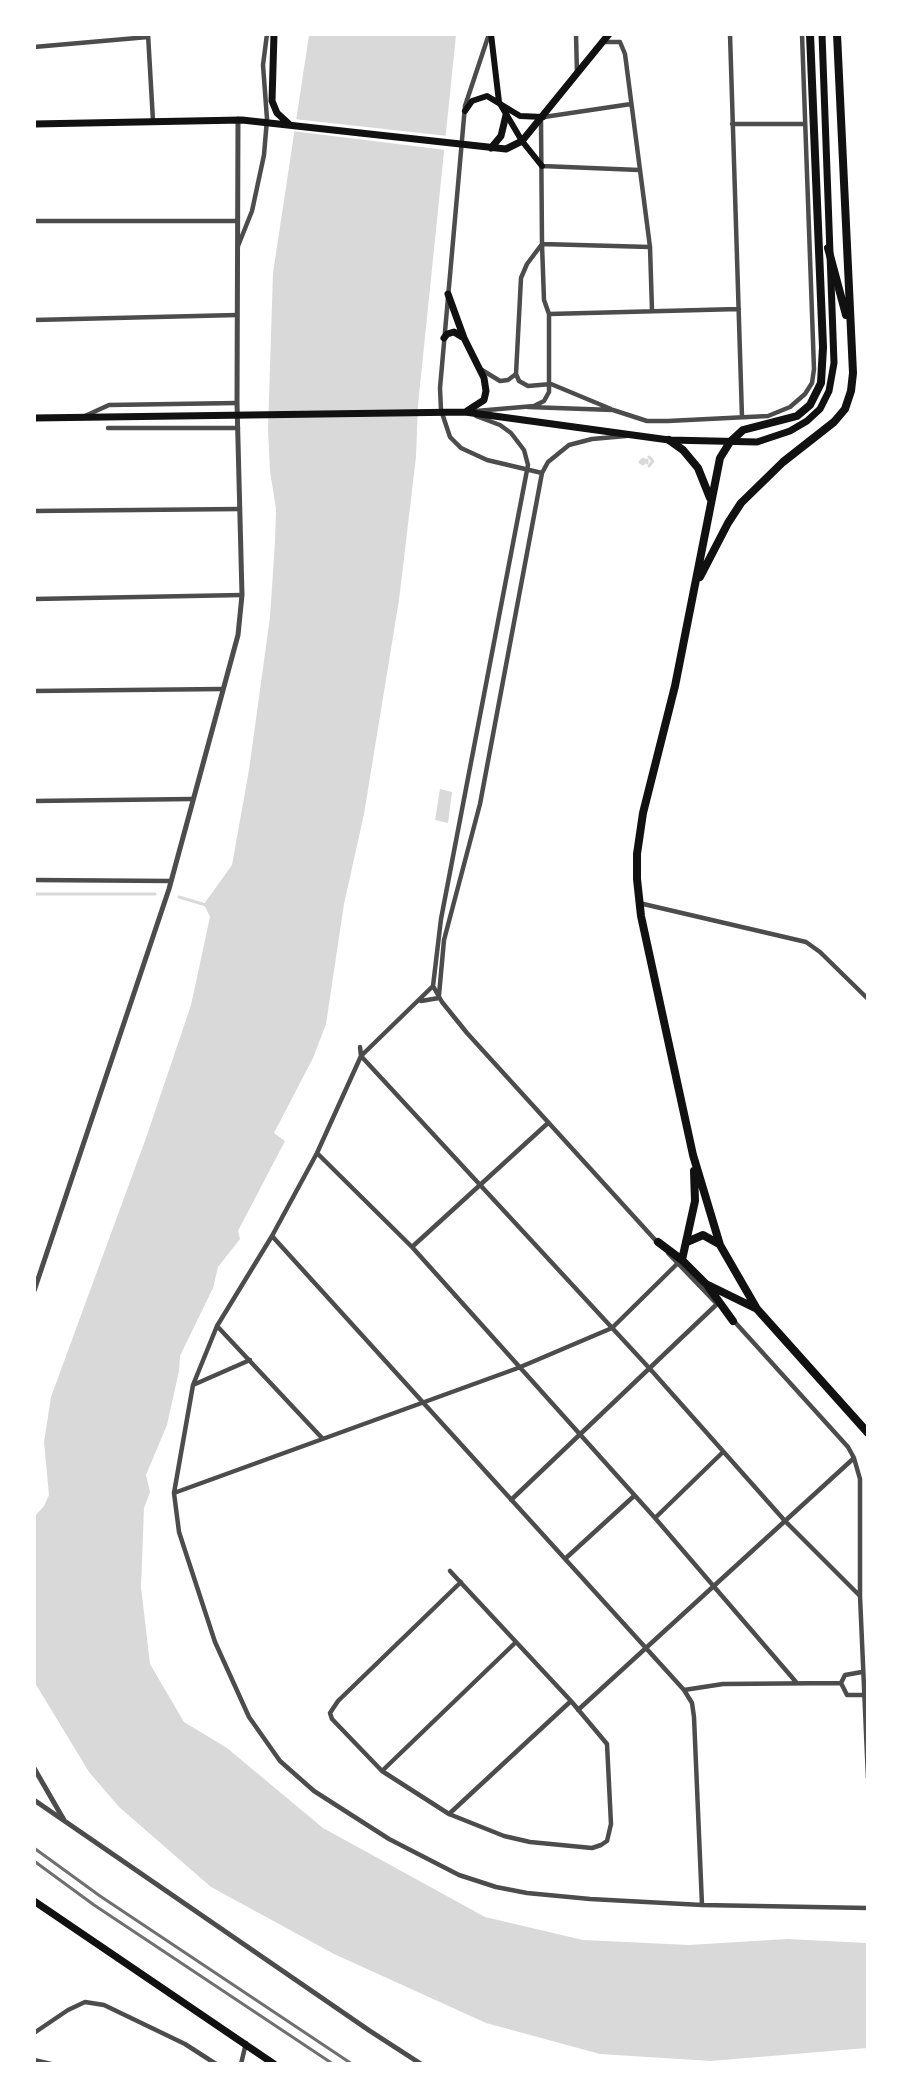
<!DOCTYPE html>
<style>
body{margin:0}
#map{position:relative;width:902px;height:2098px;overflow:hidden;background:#fff;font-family:"PT Sans",sans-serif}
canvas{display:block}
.frame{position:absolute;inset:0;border:36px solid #fff;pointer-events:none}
</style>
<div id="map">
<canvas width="902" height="2098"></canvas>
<div class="frame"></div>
</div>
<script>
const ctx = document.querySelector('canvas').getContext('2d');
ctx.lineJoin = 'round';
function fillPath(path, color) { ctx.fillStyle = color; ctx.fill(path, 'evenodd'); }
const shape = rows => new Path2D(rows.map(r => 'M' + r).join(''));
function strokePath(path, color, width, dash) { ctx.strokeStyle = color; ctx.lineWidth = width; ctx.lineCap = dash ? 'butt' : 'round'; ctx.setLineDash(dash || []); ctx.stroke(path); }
const water = shape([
 [309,35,456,35,418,405,416,457,399,600,364,814,344,904,326,1024,313,1058,274,1133,285,1141,238,1231,240,1239,218,1267,213,1288,180,1356,179,1371,167,1425,146,1475,150,1492,144,1508,141,1587,150,1664,184,1722,227,1748,323,1828,485,1917,583,1940,689,1945,787,1939,867,1943,867,2048,711,2061,600,2054,486,2023,334,1954,211,1887,119,1807,89,1772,35,1683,35,1516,44,1506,49,1495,44,1442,51,1397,146,1138,191,1005,210,917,204,904,232,865,249,770,270,617,275,542,276,509,270,471,268,429,273,273],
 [440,789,452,792,448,823,435,820]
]);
const pier = shape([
 [294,119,448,136,446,150,292,131]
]);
const stream = shape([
 [643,459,645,461,643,464,640,462,643,459],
 [647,460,647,463],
 [649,466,653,461,649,457],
 [34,894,155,894],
 [179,897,206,905]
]);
const minor = shape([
 [148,34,153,121],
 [489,34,465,106,440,388,441,410,450,437,461,448,487,460,542,473],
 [576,34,577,74],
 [730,34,742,417],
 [604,42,620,42,625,54,650,247,652,310],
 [34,47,148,37],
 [544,117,631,104],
 [732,124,805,124],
 [542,166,639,170],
 [34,221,237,221],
 [238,246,252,211,264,155,267,119,263,65,267,34],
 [549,314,739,309],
 [34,320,237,315],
 [482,370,500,381,508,380,516,374],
 [528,407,613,410,647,421,668,421,768,416,790,407,805,394,812,383,814,369,802,34],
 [611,409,551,384,528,386,519,381,516,374,521,278,527,264,542,244,650,247],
 [476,411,534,406,544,401,549,392,549,314,544,300,542,244,541,120],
 [85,416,109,405,237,403],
 [476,416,500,425,511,433,524,450,528,465,441,919,433,986,442,1002,467,1033,658,1243],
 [108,428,238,428],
 [34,511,240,509],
 [34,599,242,595],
 [34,691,222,689],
 [34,801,192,799],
 [34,880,171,881],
 [639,903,806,942,820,952,868,999],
 [433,986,361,1056,317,1153,272,1236,217,1326,193,1385,174,1493,179,1532,215,1642,249,1717,280,1761,314,1791,389,1839,459,1875,496,1887,527,1893,590,1899,702,1905,868,1908],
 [439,995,444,940,480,804,542,473,548,462,569,445,592,439,626,436],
 [421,1001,439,998],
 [360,1047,361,1056,651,1370,785,1521,860,1596],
 [317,1153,412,1247,655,1518,796,1682],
 [272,1236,684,1690,692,1703,694,1717,702,1905],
 [412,1247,548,1123],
 [668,1253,716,1303],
 [733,1320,848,1447,854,1458,860,1479,860,1596,868,1778],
 [217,1326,322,1438],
 [193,1385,250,1360],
 [174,1493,518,1368,612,1328,678,1263],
 [511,1500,717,1304],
 [655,1518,723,1452],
 [566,1558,634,1496],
 [450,1571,571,1701,607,1744,611,1824,607,1841,601,1845,592,1848,530,1842,504,1836,449,1814,382,1771,332,1719,330,1713,338,1701,461,1582],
 [862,1672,845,1675,841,1683,847,1695,863,1695],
 [684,1690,723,1684,841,1683],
 [578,1710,854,1458],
 [382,1771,515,1643],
 [449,1814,571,1701],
 [34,2033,68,2010,85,2002,104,2005,185,2044,216,2064],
 [34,2060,51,2064],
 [241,2064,246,2043]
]);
const tertiary = shape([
 [34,1291,169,889,238,635,242,595,237,403,238,119],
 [34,1768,64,1820],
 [34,1800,370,2031,421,2064]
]);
const secondary = shape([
 [491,34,499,102,522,141,542,166],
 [465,111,472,101,487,96,520,116,543,117]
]);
const primary = shape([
 [274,34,272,101,277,113,289,124],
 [34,124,242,120,506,149,522,141,609,34],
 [491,148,501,136,506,115],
 [448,294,464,338],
 [444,338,447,334,454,332,464,338,484,378,486,391,484,400,467,411],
 [34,418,465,412,669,440,757,442,790,431,807,421,820,409,829,391,834,363,822,34],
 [34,1901,274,2064]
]);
const trunk = shape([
 [810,34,823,347,821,383,810,405,797,416,743,430,730,442,720,458,675,686,643,813,637,854,637,879,641,916,693,1155,720,1245,757,1309,868,1433],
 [828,248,846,315],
 [669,440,683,450,698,468,710,498],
 [700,577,728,523,741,503,783,462,834,422,845,409,851,391,853,373,837,34],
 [694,1171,695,1201,682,1260,706,1284,755,1308],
 [658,1242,682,1260],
 [687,1242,703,1235,719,1244],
 [707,1285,733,1321]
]);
const rail = shape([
 [34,1848,100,1896,352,2064],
 [34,1861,94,1905,333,2064]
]);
fillPath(water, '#d9d9d9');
fillPath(pier, '#fff');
strokePath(stream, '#d9d9d9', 3);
strokePath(minor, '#4c4c4c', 4.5);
strokePath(tertiary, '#4c4c4c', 5);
strokePath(secondary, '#111', 6);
strokePath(primary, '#111', 7);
strokePath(trunk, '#111', 8);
strokePath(rail, '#707070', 3);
</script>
